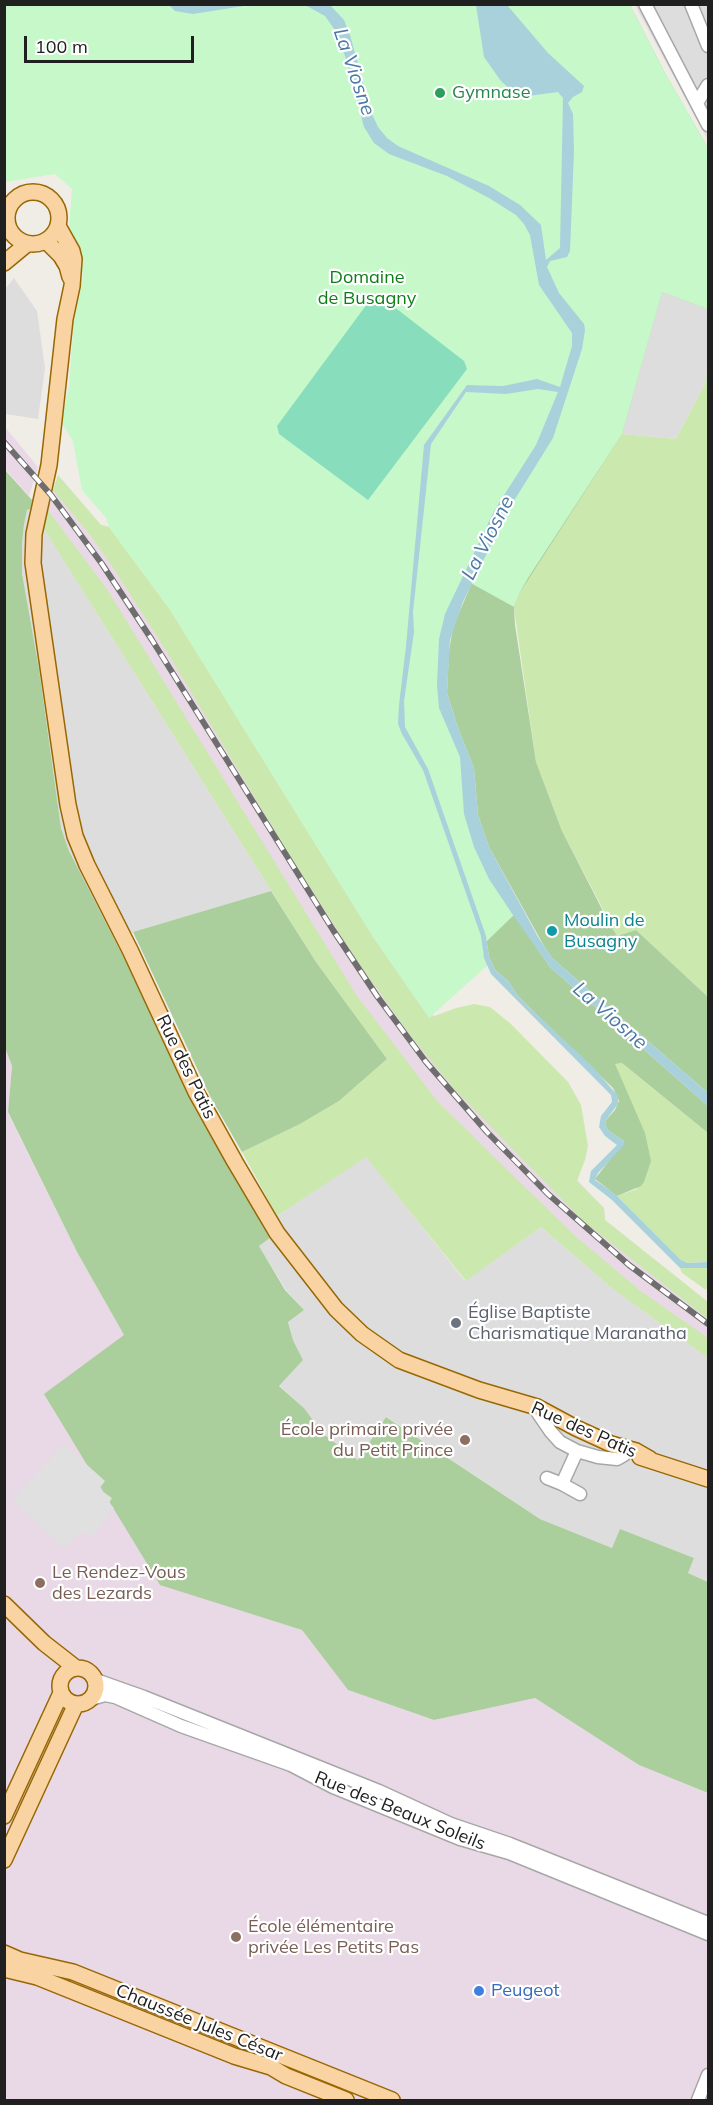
<!DOCTYPE html>
<meta charset="utf-8">
<style>
body{margin:0}
#map{position:relative;width:713px;height:2105px;overflow:hidden;background:#f0ede7;font-family:Mulish,sans-serif}
canvas{display:block}
.frame{position:absolute;inset:0;border:6px solid #202020;pointer-events:none}
.scale{position:absolute;left:24px;top:36px;width:170px;height:27px;box-sizing:border-box;border:3px solid #202020;border-top:0;padding-left:8px;font-size:18px;line-height:21px;white-space:nowrap;color:#202020;-webkit-text-stroke:4px #fff;paint-order:stroke}
</style>
<div id="map">
<canvas width="713" height="2105"></canvas>
<div class="frame"></div>
<div class="scale">100 m</div>
</div>
<script>
const ctx = document.querySelector('canvas').getContext('2d');
ctx.lineJoin = 'round';
function fillPath(path, color) { ctx.fillStyle = color; ctx.fill(path, 'evenodd'); }
const shape = rows => new Path2D(rows.map(r => 'M' + r).join(''));
function strokePath(path, color, width, dash) { ctx.strokeStyle = color; ctx.lineWidth = width; ctx.lineCap = dash ? 'butt' : 'round'; ctx.setLineDash(dash || []); ctx.stroke(path); }
function write(font, color, halo, rows, align = 'center') {
  ctx.font = font + ' Mulish,sans-serif'; ctx.lineWidth = 4.5; ctx.setLineDash([]); ctx.textBaseline = 'middle'; ctx.strokeStyle = halo; ctx.fillStyle = color; for (const [text, x, y, turn = 0] of rows) {
    ctx.save(); ctx.translate(x, y); ctx.rotate((+turn || 0) * Math.PI / 180); ctx.textAlign = isNaN(turn) ? turn : align; if (halo) ctx.strokeText(text, 0, 0); ctx.fillText(text, 0, 0); ctx.restore();
  }
}
const residential = shape([
 [635,5,708,5,708,140],
 [14,278,37,311,45,368,38,419,5,414,5,289],
 [662,292,708,309,708,370,705,384,676,439,622,434],
 [32,500,42,526,271,891,113,938,69,851,61,828,39,669,22,572,22,544,24,525,27,510,30,509],
 [366,1156,465,1281,541,1227,613,1289,708,1358,708,1582,688,1573,694,1558,621,1530,612,1548,540,1519,387,1417,359,1460,322,1434,304,1408,279,1385,303,1360,293,1340,288,1321,304,1310,286,1290,259,1246,284,1229,277,1216]
]);
const industrial = shape([
 [5,427,38,467,29,496,5,469],
 [58,475,101,525,109,527,316,847,476,1076,604,1208,605,1220,708,1302,708,1358,613,1289,515,1201,271,891,42,526],
 [4,1045,12,1066,8,1113,77,1252,124,1335,160,1584,302,1630,348,1690,434,1720,535,1698,639,1765,708,1793,708,2100,5,2100]
]);
const grass = shape([
 [708,370,708,997,636,930,617,936,562,831,536,762,514,608,519,594,528,578,622,434,676,439,705,384],
 [58,475,101,525,109,527,171,611,373,937,429,1018,456,1008,474,1004,490,1007,510,1023,568,1082,581,1105,588,1146,585,1160,577,1181,604,1208,605,1220,708,1302,708,1319,583,1221,455,1090,410,1035,356,959,287,851,170,657,114,569,90,535,53,490],
 [47,509,107,589,357,996,438,1102,575,1236,642,1292,708,1338,708,1358,613,1289,541,1227,466,1281,366,1157,277,1216,242,1152,300,1124,339,1101,387,1059,316,962,42,526],
 [622,1063,708,1133,708,1262,687,1263,681,1260,617,1196,637,1189,615,1064],
 [680,1268,708,1268,708,1284,706,1290,682,1273]
]);
const forest = shape([
 [630,5,666,75,708,148,708,309,662,292,622,434,519,594,514,608,515,625,536,762,562,831,606,917,617,936,636,930,708,997,708,1093,552,958,544,946,489,847,478,815,474,768,458,728,447,693,449,651,453,627,471,585],
 [4,469,32,500,30,509,27,510,24,525,22,544,22,573,39,669,61,828,69,851,125,960,195,1109,270,1238,259,1246,285,1290,304,1310,288,1322,293,1340,303,1360,279,1386,304,1408,323,1434,358,1460,386,1417,540,1519,612,1548,620,1529,694,1558,688,1573,708,1582,708,1793,639,1765,535,1698,434,1720,348,1690,302,1630,160,1585,44,1394,124,1335,77,1252,8,1112,12,1066,4,1045],
 [439,639,464,814,514,915,550,967,708,1106,708,1133,622,1063,615,1064,645,1133,651,1161,644,1182,641,1186,617,1196,595,1179,624,1141,609,1131,605,1125,606,1120,615,1110,619,1101,613,1088,534,1012,518,996,508,981,495,970,489,957,487,943,404,701],
 [271,891,316,962,387,1059,339,1101,300,1124,242,1152,211,1098,133,932]
]);
const park = shape([
 [5,4,630,5,666,75,708,148,708,309,662,292,622,434,528,578,519,594,514,607,467,581,454,606,442,681,464,752,471,815,517,912,485,943,489,964,429,1018,373,937,171,611,109,527,106,518,82,490,73,441,61,422,69,386,74,321,83,277,79,251,69,228,72,189,55,174,5,182]
]);
const pitch = shape([
 [384,299,464,361,467,369,368,500,279,434,277,426,370,300]
]);
const parking = shape([
 [64,1444,105,1481,99,1489,112,1498,109,1503,114,1508,90,1539,82,1531,64,1549,12,1500]
]);
const water = shape([
 [169,5,169,4,250,5,193,14,175,11],
 [305,5,330,5,344,20,350,35,371,112,378,127,387,138,398,146,489,186,520,205,541,225,546,260,560,248,563,98,558,92,528,96,519,95,512,91,501,81,484,57,476,5,507,5,548,53,584,86,582,92,573,97,568,103,573,114,574,151,570,251,567,257,550,261,547,267,559,293,584,324,585,330,582,349,553,438,507,512,463,602,450,640,447,693,458,728,474,768,478,815,489,847,538,937,552,958,708,1093,708,1106,550,967,513,915,489,879,474,847,464,814,460,757,439,708,437,685,439,639,445,614,494,511,536,445,558,392,538,389,506,394,466,392,431,444,413,612,414,632,404,701,405,727,428,769,486,936,489,957,495,970,508,981,518,996,534,1012,592,1066,618,1096,618,1104,606,1120,605,1125,609,1131,624,1141,625,1144,598,1173,595,1180,615,1194,681,1260,687,1263,708,1262,708,1268,680,1268,612,1200,589,1182,591,1171,617,1145,605,1136,599,1127,601,1116,612,1102,611,1095,491,974,484,958,481,936,423,770,402,734,398,724,399,705,406,646,424,445,467,385,503,386,537,379,560,387,572,346,572,333,539,285,530,235,524,224,516,215,489,198,447,176,389,154,374,143,364,127,345,56,335,30,325,16]
]);
const minor = shape([
 [645,4,708,125],
 [691,4,708,46],
 [697,103,708,85],
 [538,1413,551,1432,560,1442,577,1451,598,1457,617,1459,624,1455],
 [577,1451,562,1484,580,1494],
 [547,1478,562,1484],
 [96,1680,144,1697,379,1791,451,1824,510,1844,708,1923],
 [91,1699,105,1695,115,1697,181,1726,291,1765,333,1787,460,1839,509,1853,708,1934],
 [698,2100,708,2075]
]);
const major = shape([
 '7 218a26 26 0 1 1 52 0a26 26 0 1 1-52 0Z',
 [58,226,72,251,74,259,72,286,65,319,49,465,34,534,33,563,68,805,75,836,87,865,130,950,196,1092,235,1162,277,1233,336,1309,362,1334,399,1360,479,1390,537,1407,576,1428,611,1444,636,1451,650,1459],
 [46,241,61,256,67,266,70,277],
 [4,263,27,244],
 [640,1457,708,1479],
 [4,1604,44,1643,76,1668],
 '60 1686a18 18 0 1 1 36 0a18 18 0 1 1-36 0Z',
 [4,1816,61,1693],
 [4,1860,76,1704],
 [4,1953,20,1960,73,1972,392,2100],
 [4,1969,37,1977,234,2056,271,2067,286,2076,346,2100]
]);
const rail = shape([
 [4,442,51,495,102,564,152,640,333,930,377,996,426,1062,487,1132,548,1194,629,1265,708,1324]
]);
const markers = [
 [440,93,6,"#2e9e5b"],
 [552,931,6,"#0f9aa8"],
 [456,1323,6,"#6b7280"],
 [465,1440,6,"#8d6e63"],
 [40,1583,6,"#8d6e63"],
 [236,1937,6,"#8d6e63"],
 [479,1991,6,"#3f7fe0"]
];
const leisureNames = [
 ["Gymnase",452,93]
];
const parkNames = [
 ["Domaine",367,278],
 ["de Busagny",367,299]
];
const cultureNames = [
 ["Moulin de",564,921],
 ["Busagny",564,942]
];
const streetNames = [
 ["Rue des Patis",186,1067,64],
 ["Rue des Patis",584,1430,24],
 ["Rue des Beaux Soleils",400,1811,22],
 ["Chaussée Jules César",199,2023,22]
];
const worshipNames = [
 ["Église Baptiste",468,1313],
 ["Charismatique Maranatha",468,1334]
];
const educationNames = [
 ["École primaire privée",453,1430,"right"],
 ["du Petit Prince",453,1451,"right"],
 ["Le Rendez-Vous",52,1573],
 ["des Lezards",52,1594],
 ["École élémentaire",248,1927],
 ["privée Les Petits Pas",248,1948]
];
const shopNames = [
 ["Peugeot",491,1991]
];
const waterNames = [
 ["La Viosne",354,72,71],
 ["La Viosne",488,538,-63],
 ["La Viosne",610,1016,41]
];
fillPath(residential, '#dedddd');
fillPath(industrial, '#e9d9e6');
fillPath(grass, '#cbe9ae');
fillPath(forest, '#abce9d');
fillPath(park, '#c6f8ca');
fillPath(pitch, '#87ddbc');
fillPath(parking, '#e0e0e0');
fillPath(water, '#a8d1dc');
strokePath(minor, '#a7a7a7', 15);
strokePath(major, '#986704', 18);
strokePath(minor, '#fff', 12);
strokePath(major, '#f9d4a2', 15);
strokePath(rail, '#6e6e6e', 6);
strokePath(rail, '#fff', 4, [11]);
for (const [x, y, r, color] of markers) { const dot = new Path2D(); dot.arc(x, y, r, 0, 2 * Math.PI); ctx.fillStyle = color; ctx.fill(dot); strokePath(dot, '#fff', 2); }
write('18px', '#27864d', '#fff', leisureNames, 'left');
write('18px', '#0f7d18', '#fff', parkNames);
write('18px', '#0d838f', '#fff', cultureNames, 'left');
write('18px', '#202020', '#fff', streetNames);
write('18px', '#5b616d', '#fff', worshipNames, 'left');
write('18px', '#785e54', '#fff', educationNames, 'left');
write('18px', '#366cbe', '#fff', shopNames, 'left');
write('italic 20px', '#4b79a6', '#fff', waterNames);
</script>
